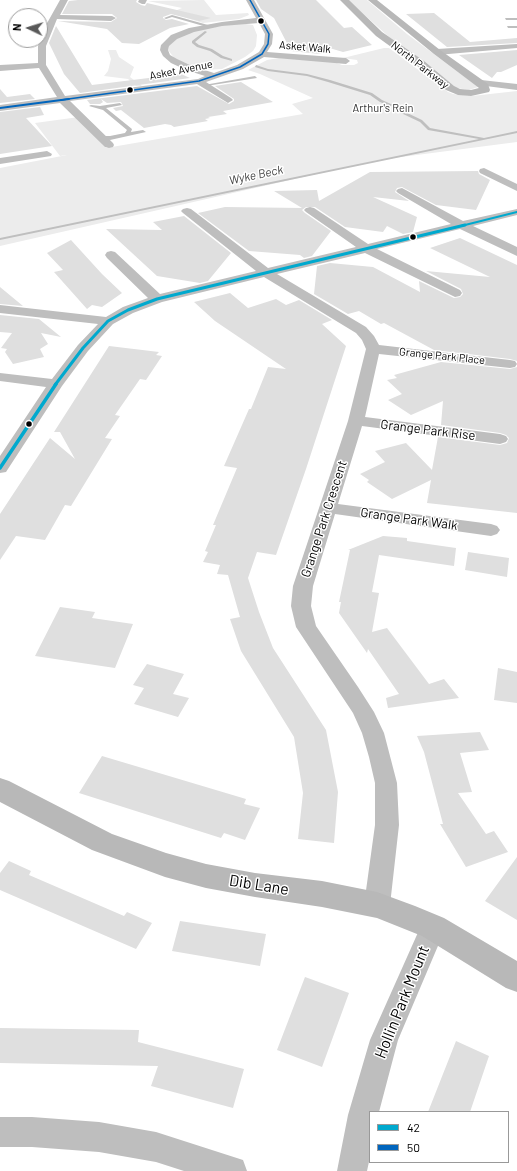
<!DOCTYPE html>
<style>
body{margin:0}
#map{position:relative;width:517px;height:1171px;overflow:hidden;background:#fff;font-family:Barlow,sans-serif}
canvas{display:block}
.legend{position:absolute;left:369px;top:1111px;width:140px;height:52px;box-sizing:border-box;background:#fff;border:1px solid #999;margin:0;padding:5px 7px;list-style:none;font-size:12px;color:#000}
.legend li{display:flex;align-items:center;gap:8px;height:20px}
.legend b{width:20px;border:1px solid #999}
.north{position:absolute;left:8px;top:8px;width:40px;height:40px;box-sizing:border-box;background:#fff;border:1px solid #999;border-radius:50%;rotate:274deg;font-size:11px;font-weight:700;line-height:16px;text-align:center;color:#000}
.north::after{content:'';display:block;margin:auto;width:14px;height:18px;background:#595959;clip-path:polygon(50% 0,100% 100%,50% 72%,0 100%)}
</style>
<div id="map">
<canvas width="517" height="1171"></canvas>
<ul class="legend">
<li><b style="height:5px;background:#00a9ce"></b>42</li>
<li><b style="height:5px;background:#0065bd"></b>50</li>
</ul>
<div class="north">N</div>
</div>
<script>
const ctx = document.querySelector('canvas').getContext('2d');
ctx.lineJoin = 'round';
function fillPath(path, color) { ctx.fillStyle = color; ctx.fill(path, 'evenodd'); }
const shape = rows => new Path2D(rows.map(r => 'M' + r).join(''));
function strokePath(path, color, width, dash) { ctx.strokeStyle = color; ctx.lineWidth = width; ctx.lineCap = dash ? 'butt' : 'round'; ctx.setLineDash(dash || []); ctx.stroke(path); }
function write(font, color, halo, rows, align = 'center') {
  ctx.font = font + ' Barlow,sans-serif'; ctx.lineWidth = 3; ctx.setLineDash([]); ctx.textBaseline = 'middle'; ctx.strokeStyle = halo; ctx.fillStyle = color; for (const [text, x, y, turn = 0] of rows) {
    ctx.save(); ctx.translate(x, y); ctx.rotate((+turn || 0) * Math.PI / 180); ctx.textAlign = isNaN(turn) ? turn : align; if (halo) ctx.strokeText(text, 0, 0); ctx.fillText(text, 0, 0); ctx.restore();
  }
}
const green = shape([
 [204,0,216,15,248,13,249,15,239,19,203,23,170,13,182,8,148,1],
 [348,0,367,0,407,34,478,87,469,90,456,88,388,36],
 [239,23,253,25,257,35,256,46,253,51,245,57,222,69,202,70,191,66,175,59,168,50,170,41,192,31],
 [384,48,389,48,448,92,453,94,472,96,517,91,517,142,378,160,0,246,0,168,67,155,60,156,35,123,79,117,106,148,303,114,292,104,313,98,260,74,248,70,267,60,279,58,334,62,342,65,354,65,358,63,357,60,343,58],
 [108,50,116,50,119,57,134,67,130,77,142,86,136,86,128,79,104,76,108,71,111,59]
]);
const stream = shape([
 [205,31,207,32,195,42,199,45,212,49,223,56,232,59,232,61,221,58,210,51,197,47,192,43,192,41,205,31],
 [256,65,268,69,307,74,330,80,372,93,382,100,393,105,390,106,380,102,370,95,328,82,307,76,268,71,255,67,256,65],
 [401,111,403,111,422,120,430,128,484,138,517,131,517,133,0,240,0,238,479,139,428,130,420,122,401,113,401,111]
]);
const building = shape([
 [78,0,137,0,136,2,141,5,145,6,147,3,211,18,199,21,171,14,163,17,163,18,166,20,172,19,189,24,170,28,139,44,122,43,107,29,58,21,111,22,117,18,112,14,62,14,69,1],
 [256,0,316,0,344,28,352,27,372,45,343,52,326,47,320,54,291,51,274,18,261,9],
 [434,13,470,42,517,38,517,43,447,47,406,14],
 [56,26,92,85,181,74,190,78,80,93,64,74,49,43],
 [517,50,517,65,501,72,497,72,492,78,459,55],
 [241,82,273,102,223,111,227,114,208,117,210,118,205,119,208,121,174,127,171,125,165,124,144,128,121,110,116,111,113,108,123,106,121,102,107,103,101,99,103,102,100,104,90,104,87,100,197,86,229,104,234,101,234,99,215,86],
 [0,89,7,97,30,94,35,99,0,103],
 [40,107,44,115,26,118,52,146,0,154,0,112],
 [478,171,479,174,490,180,476,210,436,205,402,187,397,188,395,192,409,201,373,197,417,217,413,232,403,234,387,226,383,232,345,227,315,207,306,207,302,210,305,213,331,231,312,256,304,258,300,255,249,251,198,213,225,207,302,208,274,191,317,190,319,201,370,172],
 [184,216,231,253,208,281,200,283,157,276,106,229,162,230,153,222],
 [460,238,517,265,517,361,510,359,434,350,384,323,381,324,359,311,348,314,314,294,317,266,330,263,373,267,420,292,419,281,454,298,460,297,463,294,461,289,426,271,490,277,430,248],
 [71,240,102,274,122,293,102,307,92,305,87,309,54,272,63,270,47,253],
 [0,287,23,306,0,304],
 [230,293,248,308,276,299,286,305,299,300,332,320,322,324,346,346,306,469,276,555,257,552,248,578,259,612,273,648,326,730,338,792,334,843,298,839,303,793,294,737,241,651,230,619,240,617,228,575,217,574,220,565,203,562,208,552,205,551,216,525,213,525,237,468,224,466,249,409,251,409,268,367,286,369,215,321,194,302],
 [0,315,39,319,61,337,41,333,48,344,40,349,44,357,13,364,5,352,7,349,1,348,12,333,0,332],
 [109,346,159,352,156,355,162,356,146,380,140,379,115,415,120,416,105,438,112,439,71,506,65,505,45,540,16,536,0,560,0,514,50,438,75,459,60,432,54,432],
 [441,362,510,369,517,367,517,513,427,503,431,480,392,499,367,482,369,480,360,474,385,462,375,451,406,443,432,470,438,437,500,445,507,443,509,438,506,435,500,433,441,425,443,401,411,415,388,400,402,394,387,380,397,378,394,375],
 [383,536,407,538,407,541,456,548,454,566,379,555,372,592,379,593,372,632,387,628,429,684,444,679,459,698,388,708,386,698,399,694,368,649,367,653,339,613,341,602,339,602,350,550,348,550],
 [468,552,509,558,507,577,465,570],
 [60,607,95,612,92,618,133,624,115,668,35,656],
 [147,664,184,674,173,694,189,698,178,717,134,704,144,688,133,685],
 [498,668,517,672,517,703,494,700],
 [480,732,489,750,460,753,472,792,458,793,486,834,494,831,508,852,466,867,440,824,443,824,424,752,417,736],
 [102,756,246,799,244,804,260,808,245,840,224,833,221,838,79,793],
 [517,857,517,920,485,901],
 [9,861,31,871,29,875,124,916,127,912,152,923,136,949,0,890,0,873],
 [180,921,266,934,260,966,172,951],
 [305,977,349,993,322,1067,277,1050],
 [0,1028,139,1030,138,1042,244,1069,233,1108,151,1086,158,1066,0,1063],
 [456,1041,489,1056,470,1112,428,1112]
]);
const lane = shape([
 [172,15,208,25,209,26,207,27,172,17,166,19,164,18,172,15],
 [505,18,517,18,517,20,506,20,505,18],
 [507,26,517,26,517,28,508,28,507,26],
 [255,76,257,78,206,86,204,85,255,76],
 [120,103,122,105,106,108,132,129,131,132,143,130,146,132,110,140,99,138,99,136,110,136,125,133,127,130,103,110,89,106,91,105,100,106,120,103]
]);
const street = shape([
 [60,0,68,0,60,15,112,16,116,18,111,21,57,19,46,46,46,65,65,96,198,79,205,76,186,70,171,63,163,56,160,50,161,45,171,35,189,28,222,22,256,18,246,0,254,0,273,34,272,44,267,52,346,58,350,61,346,64,264,57,243,69,206,82,231,98,233,100,228,103,197,84,70,101,113,143,114,145,113,147,109,148,105,147,60,103,0,111,0,105,57,97,39,68,0,71,0,65,38,63,38,46,46,25,60,0],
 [259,23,265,34,264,44,259,52,237,65,214,73,192,66,177,59,170,55,168,50,169,46,177,39,194,32,222,26,259,23],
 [139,0,147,0,145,4,142,4,138,2,139,0],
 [517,44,517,48,437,55,433,52,437,49,517,44],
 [481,80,517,84,517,90,478,85,477,83,478,81,481,80],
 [47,151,52,154,51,156,0,164,0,158,47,151],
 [484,168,517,184,517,191,480,173,479,171,480,169,484,168],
 [402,188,463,221,517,209,517,215,473,226,517,247,517,256,460,229,377,249,460,290,462,293,460,296,455,297,365,253,277,274,366,327,374,336,379,345,510,360,515,361,517,364,515,367,510,368,379,354,365,417,500,434,506,436,508,439,506,442,500,444,362,426,338,504,491,524,497,526,500,530,497,534,491,536,335,514,313,586,311,606,316,626,358,687,374,712,384,733,397,783,399,825,390,905,386,913,377,916,368,913,364,905,375,825,375,783,369,757,362,733,353,713,296,627,291,606,293,586,348,421,366,349,362,340,356,333,264,277,162,302,133,313,113,324,88,351,62,386,6,472,0,473,0,456,46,387,0,381,0,373,52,379,78,345,98,324,0,313,0,305,106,317,123,307,148,298,107,258,105,255,107,252,111,251,115,252,160,294,256,271,183,213,181,211,183,209,187,208,191,209,268,268,356,247,306,212,304,210,306,208,310,207,314,208,368,244,451,224,398,193,396,191,398,189,402,188],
 [433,916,442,919,446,927,398,1040,379,1112,370,1112,370,1157,367,1171,337,1171,348,1115,370,1040,424,919,433,916],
 [0,1117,32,1117,99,1122,156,1132,243,1160,247,1171,184,1171,156,1162,99,1152,32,1147,0,1147,0,1117]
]);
const secondary = shape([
 [340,0,349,0,382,32,424,61,454,86,460,89,471,90,479,88,434,54,368,0,377,0,440,50,488,84,490,90,489,92,471,96,458,95,446,90,416,65,376,36,340,0],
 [0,778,9,781,112,834,166,853,206,864,255,873,322,881,377,892,415,906,444,918,517,961,517,992,506,988,422,936,377,918,322,907,255,897,206,888,165,877,92,850,0,802,0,778]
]);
const bus1Far2 = shape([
 [461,226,517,212]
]);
const bus1Far1 = shape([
 [55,385,83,348,108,321,128,310,157,299,465,225]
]);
const bus1 = shape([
 [0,468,56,384]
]);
const bus2Far1 = shape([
 [61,100,199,81,240,67,262,54,268,44,269,34,250,0]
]);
const bus2 = shape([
 [0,108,69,99]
]);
const markers = [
 [261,21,3.5,"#000"],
 [130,90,3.5,"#000"],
 [413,237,3.5,"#000"],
 [29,424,3.5,"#000"]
];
const farStreetnames = [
 ["Asket Walk",305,47,5],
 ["North Parkway",420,65,38],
 ["Asket Avenue",181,70,-11],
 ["Grange Park Place",442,356,6]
];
const farParknames = [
 ["Arthur's Rein",383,108]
];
const farWaternames = [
 ["Wyke Beck",256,175,-12]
];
const streetNames = [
 ["Grange Park Rise",428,430,7],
 ["Grange Park Crescent",324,519,-72],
 ["Grange Park Walk",409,519,8]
];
const nearStreetnames = [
 ["Dib Lane",259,885,9],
 ["Hollin Park Mount",402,1002,-68]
];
fillPath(green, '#ececec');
fillPath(stream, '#bfbfbf');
fillPath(building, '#dfdfdf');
fillPath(lane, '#bebebe');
fillPath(street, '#bebebe');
fillPath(secondary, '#b8b8b8');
strokePath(bus1Far2, '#00a9ce', 2);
strokePath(bus1Far1, '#00a9ce', 3);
strokePath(bus1, '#00a9ce', 3.5);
strokePath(bus2Far1, '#0065bd', 1.5);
strokePath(bus2, '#0065bd', 2);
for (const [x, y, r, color] of markers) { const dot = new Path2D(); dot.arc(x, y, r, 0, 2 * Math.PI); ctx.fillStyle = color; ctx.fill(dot); strokePath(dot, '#fff', 1.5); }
write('11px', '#000', '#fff', farStreetnames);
write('11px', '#333', '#fff', farParknames);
write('italic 12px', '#444', '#fff', farWaternames);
write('13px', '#000', '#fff', streetNames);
write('16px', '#000', '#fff', nearStreetnames);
</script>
